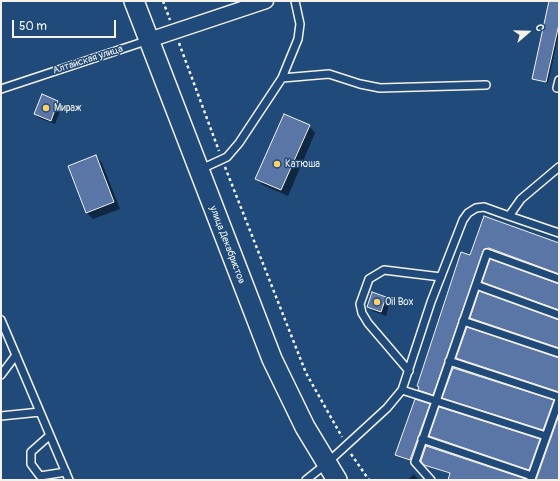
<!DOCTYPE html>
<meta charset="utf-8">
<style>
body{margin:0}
#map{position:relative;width:560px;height:481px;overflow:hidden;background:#1f4a7a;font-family:Pangolin,sans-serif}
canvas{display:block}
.frame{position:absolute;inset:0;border:2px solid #f4f1e8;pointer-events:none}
.north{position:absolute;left:508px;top:12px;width:40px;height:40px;-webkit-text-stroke:3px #1f4a7a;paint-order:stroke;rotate:70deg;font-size:11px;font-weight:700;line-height:16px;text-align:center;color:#f4f1e8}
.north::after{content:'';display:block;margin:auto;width:14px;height:18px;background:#f4f1e8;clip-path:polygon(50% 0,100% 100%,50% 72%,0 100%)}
.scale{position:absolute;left:12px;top:20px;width:104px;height:18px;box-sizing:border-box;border:2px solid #f4f1e8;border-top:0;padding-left:5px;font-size:12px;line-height:14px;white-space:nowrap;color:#f4f1e8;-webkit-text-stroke:3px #1f4a7a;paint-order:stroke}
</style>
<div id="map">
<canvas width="560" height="481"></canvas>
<div class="frame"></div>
<div class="north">С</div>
<div class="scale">50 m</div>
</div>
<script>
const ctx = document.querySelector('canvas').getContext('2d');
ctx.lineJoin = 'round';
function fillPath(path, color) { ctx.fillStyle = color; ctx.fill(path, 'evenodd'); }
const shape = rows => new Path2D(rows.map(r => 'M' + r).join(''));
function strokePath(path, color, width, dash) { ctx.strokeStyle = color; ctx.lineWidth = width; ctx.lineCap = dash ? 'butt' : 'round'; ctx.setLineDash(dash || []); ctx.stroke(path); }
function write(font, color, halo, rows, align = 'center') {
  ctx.font = font + ' Pangolin,sans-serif'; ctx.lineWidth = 3; ctx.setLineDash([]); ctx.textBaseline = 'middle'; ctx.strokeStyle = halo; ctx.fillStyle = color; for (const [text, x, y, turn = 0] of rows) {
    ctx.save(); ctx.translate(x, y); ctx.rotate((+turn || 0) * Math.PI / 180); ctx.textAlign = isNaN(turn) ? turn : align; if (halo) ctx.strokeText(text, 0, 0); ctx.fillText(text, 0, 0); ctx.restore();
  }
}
const shadow = shape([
 [550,1,559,1,559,33,548,83,533,78],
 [58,102,62,106,55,124,39,118,35,114],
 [309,126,315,133,288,196,263,185,256,178],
 [96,156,102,163,120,209,93,219,87,213],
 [484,218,559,245,559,275,489,249,484,253,435,396,421,391,419,390],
 [483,282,559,284,559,310,485,284],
 [373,294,386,298,390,302,386,316,373,311,369,307],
 [471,318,559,320,559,348,473,320],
 [457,358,559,358,559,392,459,360],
 [444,397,553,401,555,403,545,431],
 [429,405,431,407,412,461,398,457,396,455],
 [430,436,539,440,541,442,531,471],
 [422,461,525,480,449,480,451,474,427,466],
 [414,474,415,476,419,480,408,480]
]);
const building = shape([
 [549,1,559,1,559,24,546,82,532,79,549,1],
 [42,94,58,101,51,121,34,114,42,94],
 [284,114,310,125,281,190,255,179,284,114],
 [96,155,114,202,86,213,68,166,96,155],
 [484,216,559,243,559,274,489,248,484,249,433,395,418,390,419,387,417,386,461,252,470,255,484,216],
 [490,259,559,284,559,310,482,282,490,259],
 [479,291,559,320,559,348,470,318,479,291],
 [372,292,386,297,381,312,367,307,372,292],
 [467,327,559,358,559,392,456,358,467,327],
 [453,368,554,400,543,430,442,398,453,368],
 [415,399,430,404,410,460,395,455,415,399],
 [439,407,540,439,529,470,429,436,439,407],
 [559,415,559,480,536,480,559,415],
 [426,446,526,479,526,480,448,480,450,473,424,465,421,461,426,446]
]);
const path = shape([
 [163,1,170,20],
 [179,43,219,151],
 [225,167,306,373,342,437],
 [351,454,369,480]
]);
const lane = shape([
 [282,78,329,74,360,84,380,88,486,85],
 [557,88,559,80],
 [1,89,149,40],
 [199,170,227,157,239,143,282,78,298,39,300,24,295,1],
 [509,216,559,233],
 [476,285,559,315],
 [1,320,69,480],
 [463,321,559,353],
 [449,361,559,397],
 [409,371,368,323,362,313,360,304,369,279,384,270,441,277],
 [1,375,16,355],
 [402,390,546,436],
 [1,416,40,412],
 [49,436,31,452,31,464,40,476,66,472],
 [422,439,532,476],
 [531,479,559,400],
 [306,480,326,464,387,408,402,390,431,302,463,220,468,213,476,208,484,207,509,216,521,199,559,167],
 [431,480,415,462,487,253,559,279]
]);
const street = shape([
 [149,40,266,1]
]);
const secondary = shape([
 [134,1,272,359,305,427,337,480]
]);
const markers = [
 [46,108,4,"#ffd166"],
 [277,164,4,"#ffd166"],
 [377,302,4,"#ffd166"]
];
const streetNames = [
 ["Алтайская улица",88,60,-18],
 ["улица Декабристов",227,245,69]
];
const poiNames = [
 ["Мираж",54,108],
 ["Катюша",285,164],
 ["Oil Box",385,302]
];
fillPath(shadow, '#0007');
fillPath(building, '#5976a7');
strokePath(building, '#f4f1e8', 1);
strokePath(lane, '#f4f1e8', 10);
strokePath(street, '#f4f1e8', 17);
strokePath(secondary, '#f4f1e8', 22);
strokePath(path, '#f4f1e8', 2.5, [3, 3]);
strokePath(lane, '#1f4a7a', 7);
strokePath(street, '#1f4a7a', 14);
strokePath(secondary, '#1f4a7a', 19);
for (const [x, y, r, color] of markers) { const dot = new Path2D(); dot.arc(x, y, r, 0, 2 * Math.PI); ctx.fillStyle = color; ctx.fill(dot); strokePath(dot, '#1f4a7a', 1.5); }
write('10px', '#f4f1e8', '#1f4a7a', streetNames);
write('10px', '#f4f1e8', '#1f4a7a', poiNames, 'left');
</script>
